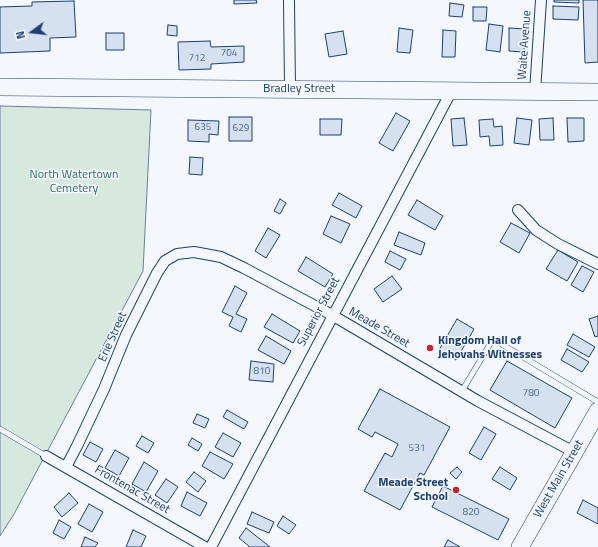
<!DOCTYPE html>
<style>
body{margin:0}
#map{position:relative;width:598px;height:547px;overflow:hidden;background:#f4f7fb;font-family:"Titillium Web",sans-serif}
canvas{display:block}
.north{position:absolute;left:12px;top:12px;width:40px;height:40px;-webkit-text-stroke:3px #f4f7fb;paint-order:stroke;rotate:255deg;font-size:11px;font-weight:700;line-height:16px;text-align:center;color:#1d3f73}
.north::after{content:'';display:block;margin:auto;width:14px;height:18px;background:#1d3f73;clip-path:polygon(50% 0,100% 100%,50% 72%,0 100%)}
</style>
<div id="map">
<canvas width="598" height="547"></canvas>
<div class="north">N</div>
</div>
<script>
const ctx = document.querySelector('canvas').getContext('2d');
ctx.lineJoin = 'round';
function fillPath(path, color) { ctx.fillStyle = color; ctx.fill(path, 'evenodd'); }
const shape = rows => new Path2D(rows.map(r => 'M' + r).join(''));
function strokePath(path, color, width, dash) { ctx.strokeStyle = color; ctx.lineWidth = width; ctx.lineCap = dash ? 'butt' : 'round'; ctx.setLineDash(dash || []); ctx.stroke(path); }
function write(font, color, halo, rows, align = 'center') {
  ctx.font = font + ' "Titillium Web",sans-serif'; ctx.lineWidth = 3; ctx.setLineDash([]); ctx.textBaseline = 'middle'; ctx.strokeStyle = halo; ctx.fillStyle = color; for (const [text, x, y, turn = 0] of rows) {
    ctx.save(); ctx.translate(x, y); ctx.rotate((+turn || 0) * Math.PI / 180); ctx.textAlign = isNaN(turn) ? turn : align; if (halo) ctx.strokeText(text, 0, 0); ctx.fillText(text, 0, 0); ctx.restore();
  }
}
const green = shape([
 [0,106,151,110,143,271,14,514,0,536,0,106]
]);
const building = shape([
 [234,0,256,0,257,3,234,4,234,0],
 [554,0,579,0,579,3,554,2,554,0],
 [583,0,598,0,598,62,585,63,583,0],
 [74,1,76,37,50,38,50,51,0,53,0,7,32,6,32,2,74,1],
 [450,3,464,5,462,17,449,16,450,3],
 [553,6,579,7,578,20,553,19,553,6],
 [473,7,487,7,486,21,473,21,473,7],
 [489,24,503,26,500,52,486,50,489,24],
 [168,25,177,26,177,36,167,35,168,25],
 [399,28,413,30,410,53,397,52,399,28],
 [509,28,525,29,524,52,509,51,509,28],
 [443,30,456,31,455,57,442,57,443,30],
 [343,31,347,54,329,57,325,34,343,31],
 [106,33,124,33,124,50,106,50,106,33],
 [210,41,211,47,244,46,244,62,211,64,211,69,179,70,178,42,210,41],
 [396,113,410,121,393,151,379,143,396,113],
 [229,117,252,117,252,141,229,141,229,117],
 [464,118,467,145,453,146,451,119,464,118],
 [517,118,532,120,529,145,514,143,517,118],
 [553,118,554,140,540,140,539,119,553,118],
 [567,118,584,118,584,141,568,142,567,118],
 [320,119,342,119,341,135,320,135,320,119],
 [493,119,494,127,502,126,503,145,490,146,489,136,480,137,479,120,493,119],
 [188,120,219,121,218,135,209,134,209,142,188,141,188,120],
 [190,157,203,158,202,175,189,174,190,157],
 [339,193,362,206,356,218,332,205,339,193],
 [280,199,286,203,280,214,274,211,280,199],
 [417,200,443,216,435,230,408,215,417,200],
 [331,216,350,224,341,243,323,234,331,216],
 [511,223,530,233,519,253,500,242,511,223],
 [268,228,280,235,266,258,255,251,268,228],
 [399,232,425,243,421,255,394,245,399,232],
 [558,250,578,262,567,281,546,269,558,250],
 [390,251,406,259,400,270,385,262,390,251],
 [306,257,333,274,325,287,298,271,306,257],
 [582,266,594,272,583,292,571,285,582,266],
 [392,276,402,289,383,302,374,289,392,276],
 [235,286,247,293,236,314,247,319,241,332,229,326,233,317,222,312,235,286],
 [272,314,300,331,293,343,264,327,272,314],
 [598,316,598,336,595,337,589,319,598,316],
 [457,319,474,329,456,360,439,350,457,319],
 [573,334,595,347,589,357,567,345,573,334],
 [266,336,291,351,284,364,258,350,266,336],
 [567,349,589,362,582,372,561,360,567,349],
 [251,361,274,364,273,382,249,380,251,361],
 [507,361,572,398,555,428,490,390,507,361],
 [380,389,450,427,424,475,420,473,400,510,364,491,385,453,392,457,398,444,375,432,372,437,358,429,380,389],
 [227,410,248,422,244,429,223,417,227,410],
 [197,414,209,419,205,428,193,423,197,414],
 [484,427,496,434,481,460,469,453,484,427],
 [223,433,241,443,233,457,215,447,223,433],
 [142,436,154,443,148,453,136,446,142,436],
 [192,438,202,444,198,451,188,445,192,438],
 [90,442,103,449,96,462,83,455,90,442],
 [115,450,129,458,119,476,105,468,115,450],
 [210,452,233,464,224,479,202,466,210,452],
 [144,462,158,471,146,492,132,484,144,462],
 [457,467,462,472,456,479,450,473,457,467],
 [500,467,517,478,510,490,492,479,500,467],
 [194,472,206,481,198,492,186,482,194,472],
 [166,479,178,487,167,503,155,495,166,479],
 [443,486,509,519,498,540,432,507,443,486],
 [187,492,207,503,200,516,181,506,187,492],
 [69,493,78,503,62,517,54,507,69,493],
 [583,500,598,508,598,524,577,513,583,500],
 [89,504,103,512,92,532,78,524,89,504],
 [252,512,274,522,269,533,247,524,252,512],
 [283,516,296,525,289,534,277,526,283,516],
 [59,520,71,527,64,539,53,533,59,520],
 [246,528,270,547,250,547,239,538,246,528],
 [133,530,146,536,141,547,126,547,133,530],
 [85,537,98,543,95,547,81,547,85,537],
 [448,540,460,547,444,547,448,540]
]);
const lane = shape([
 [462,391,493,339,598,402],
 [0,429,46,456]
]);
const street = shape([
 [289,0,290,89],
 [535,92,541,0],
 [518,210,536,230,558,244,598,264],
 [46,456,205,547],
 [66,467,77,446,104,389,126,335,157,273,165,261,177,254,194,252,221,257,244,268,332,315,478,401,574,452],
 [211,547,452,90]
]);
const primary = shape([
 [0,87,598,92],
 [520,547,598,411]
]);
const markers = [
 [430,348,4,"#c62828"],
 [456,490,4,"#c62828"]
];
const numberNames = [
 ["704",229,54],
 ["712",197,59],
 ["635",203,128],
 ["629",241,129],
 ["810",262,372],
 ["780",531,394],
 ["531",417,449],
 ["820",471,513]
];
const streetNames = [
 ["Waite Avenue",525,45,-86],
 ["Bradley Street",299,89],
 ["Superior Street",319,312,-62],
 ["Meade Street",379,328,30],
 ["Erie Street",113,337,-66],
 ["West Main Street",559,479,-60],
 ["Frontenac Street",132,490,30]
];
const parkNames = [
 ["North Watertown",74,175],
 ["Cemetery",74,189]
];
const poiNames = [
 ["Kingdom Hall of",438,341],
 ["Jehovahs Witnesses",438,355],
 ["Meade Street",448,483,"right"],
 ["School",448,497,"right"]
];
fillPath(green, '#d7e8df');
strokePath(green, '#687fa3', 1);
fillPath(building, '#d5e0f0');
strokePath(building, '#1d3f73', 1);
strokePath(lane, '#1d3f73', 6);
strokePath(street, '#1d3f73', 12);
strokePath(primary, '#1d3f73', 18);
strokePath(lane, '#f4f7fb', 5);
strokePath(street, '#f4f7fb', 10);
strokePath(primary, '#f4f7fb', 17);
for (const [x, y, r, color] of markers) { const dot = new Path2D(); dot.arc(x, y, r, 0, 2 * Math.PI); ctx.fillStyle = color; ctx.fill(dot); strokePath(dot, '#f4f7fb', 1.5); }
write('10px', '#4b6792', null, numberNames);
write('12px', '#1d3f73', '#f4f7fb', streetNames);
write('12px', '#2c6c60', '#f4f7fb', parkNames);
write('bold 12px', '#1d3f73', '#f4f7fb', poiNames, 'left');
</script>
